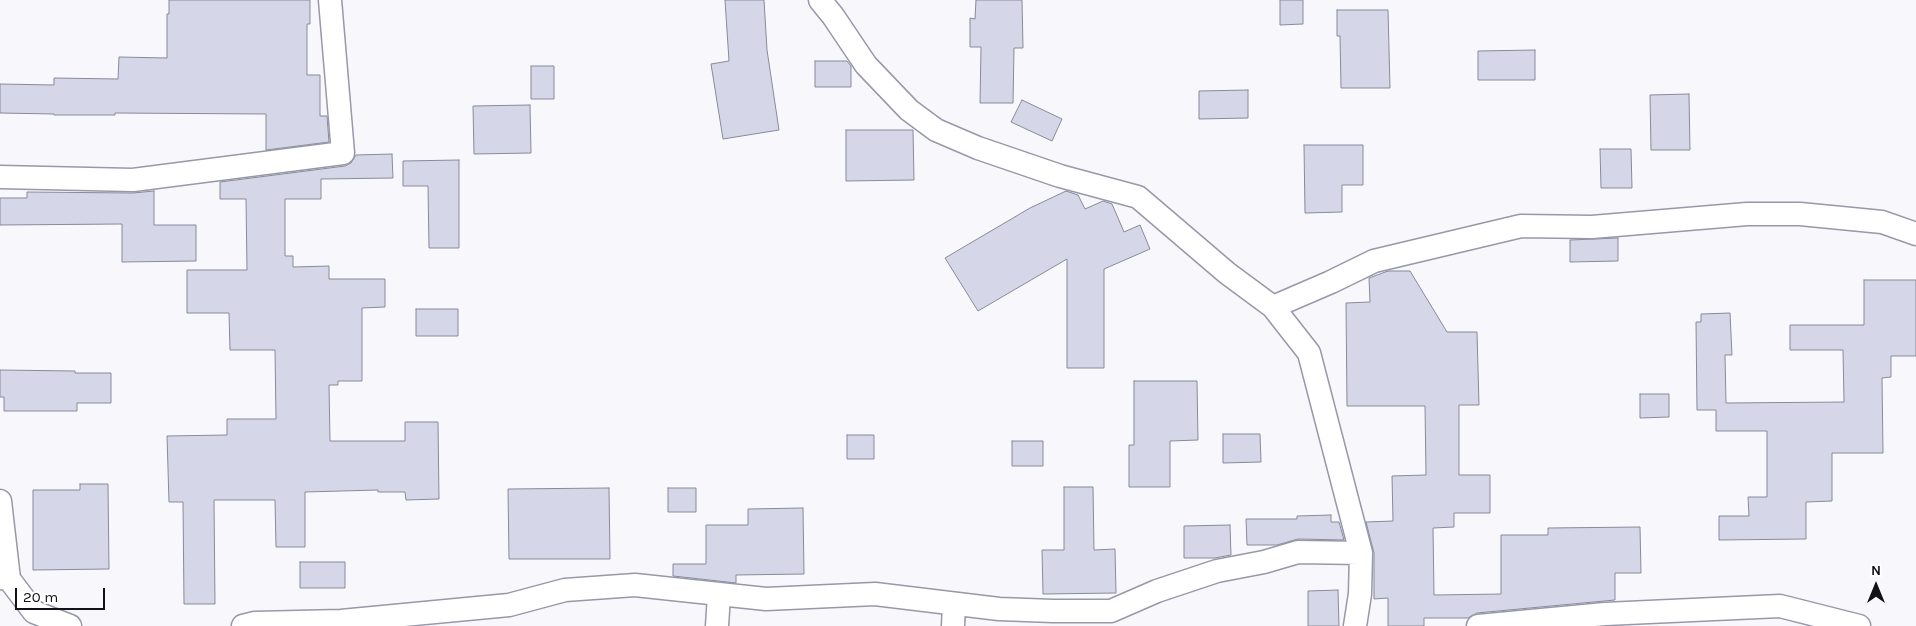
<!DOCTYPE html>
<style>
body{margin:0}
#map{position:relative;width:1916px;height:626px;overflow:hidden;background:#f8f8fc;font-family:Karla,sans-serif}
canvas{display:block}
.north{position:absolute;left:1851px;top:561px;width:50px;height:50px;-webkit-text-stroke:4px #fff;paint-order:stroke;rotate:0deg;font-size:14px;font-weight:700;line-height:20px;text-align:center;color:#111217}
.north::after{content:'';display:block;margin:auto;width:18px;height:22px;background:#111217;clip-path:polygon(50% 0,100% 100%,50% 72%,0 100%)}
.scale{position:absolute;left:15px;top:588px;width:90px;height:22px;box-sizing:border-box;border:2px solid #111217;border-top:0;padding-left:6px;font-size:15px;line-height:18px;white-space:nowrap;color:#111217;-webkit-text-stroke:4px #fff;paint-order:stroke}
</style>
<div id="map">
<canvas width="1916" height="626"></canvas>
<div class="north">N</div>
<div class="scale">20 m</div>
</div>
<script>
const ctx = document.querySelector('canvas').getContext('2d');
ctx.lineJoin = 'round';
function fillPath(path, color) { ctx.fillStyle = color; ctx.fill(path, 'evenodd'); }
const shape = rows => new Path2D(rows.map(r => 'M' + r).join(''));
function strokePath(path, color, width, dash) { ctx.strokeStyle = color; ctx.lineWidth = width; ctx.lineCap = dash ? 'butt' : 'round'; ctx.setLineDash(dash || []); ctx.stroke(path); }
const building = shape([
 [169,0,310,0,310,24,307,24,307,75,320,75,320,116,327,116,329,142,266,150,266,114,115,113,115,115,54,115,54,114,0,113,0,84,54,85,54,78,118,79,119,57,167,58,167,14,169,14,169,0],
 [725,0,764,0,767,50,779,130,723,139,711,64,729,61,725,0],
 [976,0,1022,0,1023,48,1014,48,1013,103,980,103,981,47,970,47,970,18,975,19,976,0],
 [1280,0,1303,0,1303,24,1280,25,1280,0],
 [1337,10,1388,10,1390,88,1341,88,1340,36,1337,36,1337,10],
 [1535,50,1535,80,1478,80,1478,51,1535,50],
 [815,61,847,61,851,66,851,87,815,87,815,61],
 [531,66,554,66,554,99,531,99,531,66],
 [1248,90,1248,118,1199,119,1199,91,1248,90],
 [1689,94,1690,150,1651,150,1650,95,1689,94],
 [1022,100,1062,119,1052,141,1011,122,1022,100],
 [530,105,531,153,474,154,473,106,530,105],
 [846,130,913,130,914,180,846,181,846,130],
 [1304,145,1363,145,1363,185,1342,185,1342,212,1305,213,1304,145],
 [1600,149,1631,149,1632,188,1601,188,1600,149],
 [392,154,393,178,321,179,321,199,285,199,285,256,293,256,293,267,329,266,329,279,385,279,385,307,362,308,362,381,338,381,338,385,329,385,330,441,405,441,405,422,438,422,439,499,406,500,405,492,378,492,378,490,305,492,305,547,276,547,275,500,214,500,215,604,184,604,183,502,169,502,167,436,227,435,227,419,276,419,275,350,230,350,229,313,187,313,187,270,247,270,246,199,220,199,220,182,345,166,351,163,356,155,392,154],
 [459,160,459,248,429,248,428,186,403,186,403,161,459,160],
 [154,191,154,225,196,225,196,261,122,262,122,224,0,225,0,198,27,198,27,192,133,193,154,191],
 [1066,191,1078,195,1085,209,1103,201,1112,204,1124,232,1140,225,1150,249,1104,269,1104,368,1067,368,1067,259,978,311,945,258,1030,208,1066,191],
 [1618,238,1618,261,1570,262,1570,240,1618,238],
 [1388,271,1410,271,1447,332,1477,332,1479,405,1459,405,1459,475,1490,475,1490,513,1454,513,1454,527,1433,528,1434,595,1501,594,1501,535,1548,535,1548,528,1640,527,1641,573,1615,573,1615,600,1477,613,1468,618,1424,618,1424,626,1388,626,1388,598,1374,599,1374,553,1366,522,1393,521,1392,476,1426,475,1425,406,1347,406,1346,303,1370,302,1369,278,1388,271],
 [1864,280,1916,280,1916,356,1891,356,1891,377,1882,378,1883,453,1832,453,1832,501,1806,502,1806,539,1719,540,1719,516,1749,516,1748,497,1767,497,1767,431,1716,431,1716,410,1697,410,1696,322,1701,322,1701,314,1730,313,1732,355,1725,355,1726,403,1844,402,1843,350,1790,350,1790,325,1864,325,1864,280],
 [416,309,458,309,458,336,416,336,416,309],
 [0,370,75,371,75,373,111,373,111,403,77,403,77,411,4,411,4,397,0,397,0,370],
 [1134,381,1197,381,1198,440,1170,441,1170,487,1129,487,1129,445,1134,445,1134,381],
 [1640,394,1669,394,1669,417,1640,418,1640,394],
 [1223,434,1260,434,1261,462,1223,463,1223,434],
 [847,435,874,435,874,459,847,459,847,435],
 [1012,441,1043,441,1043,466,1012,466,1012,441],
 [80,484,108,484,109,569,33,570,33,490,80,490,80,484],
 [1064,487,1093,487,1094,550,1115,549,1116,593,1043,594,1042,550,1064,550,1064,487],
 [609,488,610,559,509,559,508,489,609,488],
 [668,488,696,488,696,512,668,512,668,488],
 [803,508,804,574,736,575,736,583,673,576,673,564,706,564,706,525,748,525,748,509,803,508],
 [1331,515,1331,522,1339,522,1344,540,1298,539,1277,545,1247,545,1246,519,1297,519,1297,516,1331,515],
 [1230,525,1231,555,1215,558,1184,558,1184,526,1230,525],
 [300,562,345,562,345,588,300,588,300,562],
 [1338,590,1339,626,1308,626,1308,591,1338,590]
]);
const minor = shape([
 [820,0,833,16,866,65,909,110,936,130,978,148,1060,176,1138,197,1227,273,1273,307,1309,353,1361,553,1360,594,1355,626],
 [0,177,133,180,343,153,330,0],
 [1273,307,1331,282,1374,261,1521,226,1592,227,1747,214,1800,214,1882,222,1916,234],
 [0,501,9,579],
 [0,578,9,579,34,612,70,626],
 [243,626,255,623,341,621,509,605,565,590,635,585,766,599,875,594,999,609,1053,611,1111,611,1157,591,1217,571,1264,562,1298,552,1361,553],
 [717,626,719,595],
 [953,626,954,604],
 [1478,626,1605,614,1780,606,1859,626]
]);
fillPath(building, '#d5d7e8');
strokePath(building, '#888999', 1);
strokePath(minor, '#9798a8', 25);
strokePath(minor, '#fff', 22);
</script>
